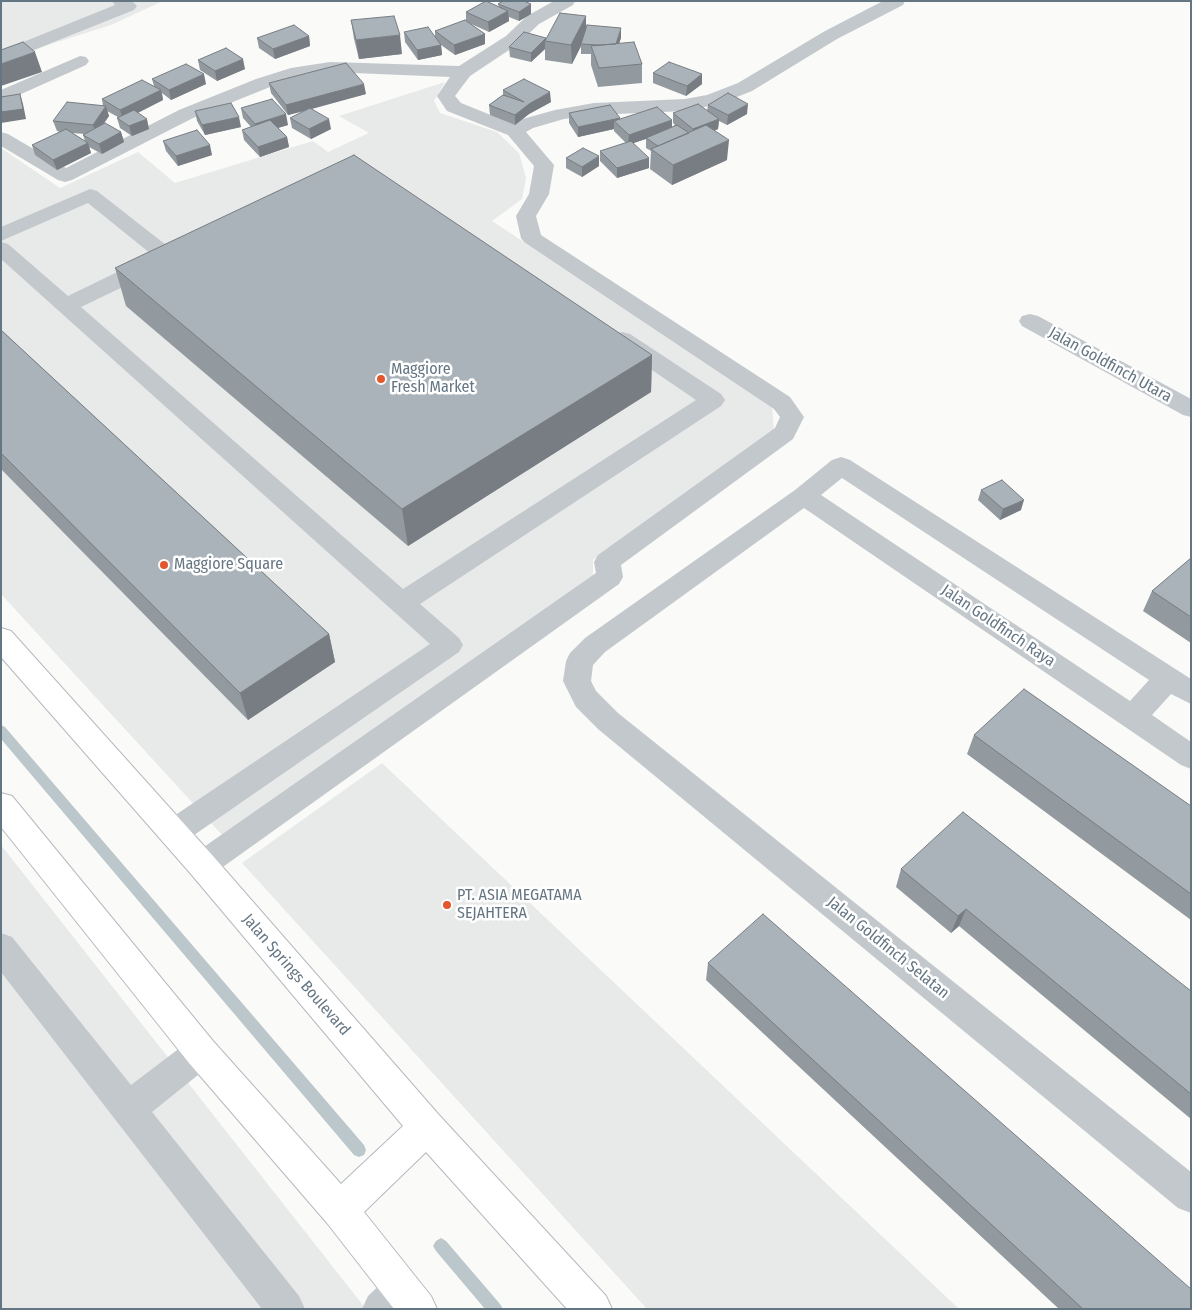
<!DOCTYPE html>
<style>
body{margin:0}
#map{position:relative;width:1192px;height:1310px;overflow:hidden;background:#fafaf8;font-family:"Fira Sans Condensed",sans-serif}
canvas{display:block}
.frame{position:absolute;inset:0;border:2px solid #657683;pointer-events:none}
</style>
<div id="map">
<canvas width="1192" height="1310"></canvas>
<div class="frame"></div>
</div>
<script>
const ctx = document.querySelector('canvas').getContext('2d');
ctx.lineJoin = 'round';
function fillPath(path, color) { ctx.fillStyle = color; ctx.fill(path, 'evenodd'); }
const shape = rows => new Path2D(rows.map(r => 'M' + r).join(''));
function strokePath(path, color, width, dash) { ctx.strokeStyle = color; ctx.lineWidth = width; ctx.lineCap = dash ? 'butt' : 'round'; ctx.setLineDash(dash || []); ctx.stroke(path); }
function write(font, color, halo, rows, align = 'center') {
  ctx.font = font + ' "Fira Sans Condensed",sans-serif'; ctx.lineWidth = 5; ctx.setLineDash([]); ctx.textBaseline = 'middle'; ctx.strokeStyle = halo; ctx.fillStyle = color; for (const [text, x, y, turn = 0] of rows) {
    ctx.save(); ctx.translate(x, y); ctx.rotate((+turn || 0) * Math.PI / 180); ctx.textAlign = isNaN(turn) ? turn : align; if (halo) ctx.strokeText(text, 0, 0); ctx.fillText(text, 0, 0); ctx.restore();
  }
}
const built = shape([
 [1,1,163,1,111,25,48,45,1,65],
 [445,82,434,101,440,113,497,132,519,153,526,178,522,199,492,221,772,405,774,431,593,560,593,578,223,836,1,594,1,148,60,188,138,152,175,183,313,141,328,152,369,133,339,116],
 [382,763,959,1309,647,1309,242,863],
 [1,845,366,1309,1,1309]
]);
const stream = shape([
 [1,725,5,727,364,1145,366,1150,364,1155,359,1157,354,1155,1,739,1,725],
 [441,1238,446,1241,500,1304,503,1309,485,1309,436,1251,433,1246,436,1241,441,1238]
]);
const minor = shape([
 [112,1,132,1,137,6,134,10,1,63,1,51,115,5,112,1],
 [554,1,575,1,573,5,539,24,518,44,470,76,455,96,461,103,513,124,519,120,555,110,594,103,685,99,707,95,738,83,825,31,883,1,905,1,903,5,837,39,752,91,719,104,685,111,594,115,564,119,533,128,526,132,554,165,549,194,536,216,541,235,790,397,804,417,793,439,621,565,623,577,619,584,213,874,202,878,191,874,187,865,191,856,596,573,594,562,598,555,775,428,780,417,774,409,524,242,521,238,516,216,529,194,534,166,508,135,447,111,437,96,450,77,330,72,301,77,270,87,193,118,72,180,65,182,58,180,1,146,1,132,8,134,66,168,179,110,256,79,291,68,330,62,459,66,506,36,527,16,554,1],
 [80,56,86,57,89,61,86,65,1,103,1,90,80,56],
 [90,189,97,191,175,252,178,257,175,262,167,263,161,262,163,264,160,269,81,307,403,589,696,400,614,344,611,339,614,334,622,332,630,334,721,394,725,400,721,406,420,604,459,638,463,645,459,652,184,842,173,846,162,842,158,833,162,824,430,644,1,259,1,242,8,244,68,296,144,259,156,258,88,203,1,241,1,227,90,189],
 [1030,314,1038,316,1191,399,1191,417,1183,415,1022,326,1019,321,1022,316,1030,314],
 [841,457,850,460,1191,679,1191,704,1171,694,1152,715,1191,742,1191,769,1181,765,804,508,605,652,593,665,591,681,596,691,618,713,1191,1172,1191,1213,1178,1208,598,729,576,707,563,681,566,661,570,653,585,638,795,490,832,460,841,457],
 [842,478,1149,680,1130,701,821,495,842,478],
 [1,933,12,937,131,1085,189,1041,201,1036,213,1041,218,1052,213,1063,152,1112,299,1296,305,1309,262,1309,1,972,1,933],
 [402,1270,415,1276,421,1289,415,1302,408,1309,362,1309,368,1296,389,1276,402,1270]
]);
const major = shape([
 [1,628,11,631,213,856,439,1115,606,1296,612,1309,567,1309,426,1152,364,1212,431,1296,437,1309,394,1309,327,1223,189,1063,1,827,1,793,12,796,213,1041,341,1184,403,1126,191,874,1,657,1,628]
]);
const wall = shape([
 [498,4,531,4,531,14,519,21,509,17,509,21,489,32,469,23,485,34,485,44,455,55,441,45,442,55,418,60,405,42,404,32,435,37,435,31,466,21,466,12,499,7],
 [351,20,402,54,359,59,354,39],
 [586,29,621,38,619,43,642,64,642,83,598,87,591,65,591,54,581,54,581,46,572,64,545,60,545,49,531,62,510,57,509,47],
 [309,36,310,46,275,59,259,48,257,38],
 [198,60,245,69,217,81,200,70],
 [653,73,702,74,702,84,686,96,653,83],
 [152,79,206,84,171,100,162,93,163,100,138,113,149,129,132,136,120,128,117,118,118,117,107,111,109,116,103,124,121,132,124,142,102,154,89,147,91,153,57,170,35,155,32,145,60,132,57,131,53,121,103,106,102,99,154,86],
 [72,133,85,134,83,135,85,141],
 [269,83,366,94,312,109,331,129,311,139,292,128,290,118,305,111,288,115,271,93],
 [503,90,551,102,529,114,515,125,490,115,489,105,503,95],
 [708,105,747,114,727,125,719,121,718,129,714,131,727,160,672,185,650,169,651,151,646,148,646,139,633,143,649,168,617,178,600,161,600,151,626,143,614,131,614,129,578,137,569,123,569,113,620,118,620,119,672,120,672,127,675,125,673,123,673,113,707,111],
 [241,108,288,125,278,128,287,137,289,147,260,157,244,140,242,130,251,127,243,118],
 [195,111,241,127,205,135,197,121],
 [163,141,212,155,178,166,166,151],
 [566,158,599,166,582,177,566,168],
 [115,268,652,355,651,392,408,546,126,306],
 [1,330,329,634,335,662,248,720,1,469],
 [981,490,1021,510,1000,520,978,500],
 [1191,558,1191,643,1143,611,1152,591],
 [974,735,1191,806,1191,920,967,754],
 [901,869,1191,991,1191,1119,959,926,951,933,896,887],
 [708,963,1191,1309,1059,1309,706,980]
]);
const shadedWall = shape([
 [531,4,531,14,519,21,519,12],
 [508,11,509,21,489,32,488,22],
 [586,16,586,35,581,44,581,46,572,64,571,45],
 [621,28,621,38,615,56,615,47],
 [485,34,485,44,455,55,454,45],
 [400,35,402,54,359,59,356,40],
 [309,36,310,46,275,59,273,49],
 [546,38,546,41,545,41,545,49,531,62,531,53],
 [441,45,442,55,418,60,417,50],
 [35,52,42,72,1,86,1,64],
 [243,59,245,69,217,81,215,71],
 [204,74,206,84,171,100,169,90],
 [702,74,702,84,686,96,687,86],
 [364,84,366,94,288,115,286,105],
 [161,90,163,100,123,120,120,110],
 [550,92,551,102,529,114,515,125,515,115,529,104],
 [20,94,23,104,26,119,1,123,1,112],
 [748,104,747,114,727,125,728,115],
 [106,106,109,116,96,135,93,125],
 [286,114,288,125,257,134,255,124],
 [239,117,241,127,205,135,202,125],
 [620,118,620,126,614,121,614,129,578,137,578,127],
 [147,119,149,129,132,136,129,126],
 [329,119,331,129,311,139,309,129],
 [719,119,718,129,693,139,693,129],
 [672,120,672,130,628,145,629,135],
 [121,132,124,142,102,154,99,144],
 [287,137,289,147,260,157,258,147],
 [729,140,727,160,672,185,673,165],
 [88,143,91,153,57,170,53,160],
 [210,145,212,155,178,166,176,156],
 [599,156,599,166,582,177,582,167],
 [649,158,649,168,617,178,617,168],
 [652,355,651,392,408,546,402,509],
 [1024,500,1021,510,1000,520,1003,509],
 [329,634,335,662,248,720,240,693],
 [966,909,959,926,951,933,958,916]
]);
const building = shape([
 [486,1,508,11,488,22,466,12,486,1],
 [503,1,524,1,531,4,519,12,498,4,503,1],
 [560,13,586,16,571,45,545,41,560,13],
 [394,16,400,35,356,40,351,20,394,16],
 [465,20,485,34,454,45,435,31,465,20],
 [294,25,309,36,273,49,257,38,294,25],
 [587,25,621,28,616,44,599,45,581,44,587,25],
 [428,27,441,45,417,50,404,32,428,27],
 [524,32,546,38,531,53,509,47,524,32],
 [23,42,35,52,1,64,1,50,23,42],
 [634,42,642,64,599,68,591,46,634,42],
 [226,48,243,59,215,71,198,60,226,48],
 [669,62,702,74,687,86,653,73,669,62],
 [346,63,364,84,286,105,269,83,346,63],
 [186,64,204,74,169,90,152,79,186,64],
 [524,79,550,92,529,104,515,115,489,105,503,95,524,102,503,90,524,79],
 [142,80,161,90,120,110,102,99,142,80],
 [728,93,748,104,728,115,708,105,728,93],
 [20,94,23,109,1,112,1,97,20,94],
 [272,99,286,114,255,124,241,108,272,99],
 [67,102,106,106,93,125,53,121,67,102],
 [231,103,239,117,202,125,195,111,231,103],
 [698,104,719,119,693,129,673,113,698,104],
 [610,105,620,118,578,127,569,113,610,105],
 [657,107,672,120,629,135,614,121,657,107],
 [310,108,329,119,309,129,290,118,310,108],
 [134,110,147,119,129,126,117,118,134,110],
 [270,120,287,137,258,147,242,130,270,120],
 [105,123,121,132,99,144,83,135,105,123],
 [677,125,689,133,658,146,646,138,677,125],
 [706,125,729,140,673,165,651,149,706,125],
 [66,129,88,143,53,160,32,145,66,129],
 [197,130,210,145,176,156,163,141,197,130],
 [631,141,649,158,617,168,600,151,631,141],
 [583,148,599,156,582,167,566,158,583,148],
 [354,155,652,355,402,509,115,268,354,155],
 [1,330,329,634,240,693,1,453,1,330],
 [1002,480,1024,500,1003,509,981,490,1002,480],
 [1191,558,1191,617,1152,591,1191,558],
 [1024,689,1191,806,1191,894,974,735,1024,689],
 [963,812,1191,991,1191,1094,966,909,958,916,901,869,963,812],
 [763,914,1191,1289,1191,1309,1083,1309,708,963,763,914]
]);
const markers = [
 [381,379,5,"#e4572e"],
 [164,565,5,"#e4572e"],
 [447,905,5,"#e4572e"]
];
const streetNames = [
 ["Jalan Goldfinch Utara",1110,365,29],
 ["Jalan Goldfinch Raya",998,626,34],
 ["Jalan Goldfinch Selatan",888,948,39],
 ["Jalan Springs Boulevard",296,975,49]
];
const poiNames = [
 ["Maggiore",391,370],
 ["Fresh Market",391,388],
 ["Maggiore Square",174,565],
 ["PT. ASIA MEGATAMA",457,896],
 ["SEJAHTERA",457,914]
];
fillPath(built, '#e8e9e9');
fillPath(stream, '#bbc7cb');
strokePath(major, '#b5babe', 2);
fillPath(minor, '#c3c8cc');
fillPath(major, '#fff');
fillPath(wall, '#929a9f');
fillPath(shadedWall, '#777d82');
fillPath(building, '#aab3b9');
strokePath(building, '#777d82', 1);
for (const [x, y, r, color] of markers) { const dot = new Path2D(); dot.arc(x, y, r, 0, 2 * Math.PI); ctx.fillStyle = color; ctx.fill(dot); strokePath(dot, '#fff', 2); }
write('16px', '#657683', '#fff', streetNames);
write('16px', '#657683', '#fff', poiNames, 'left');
</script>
